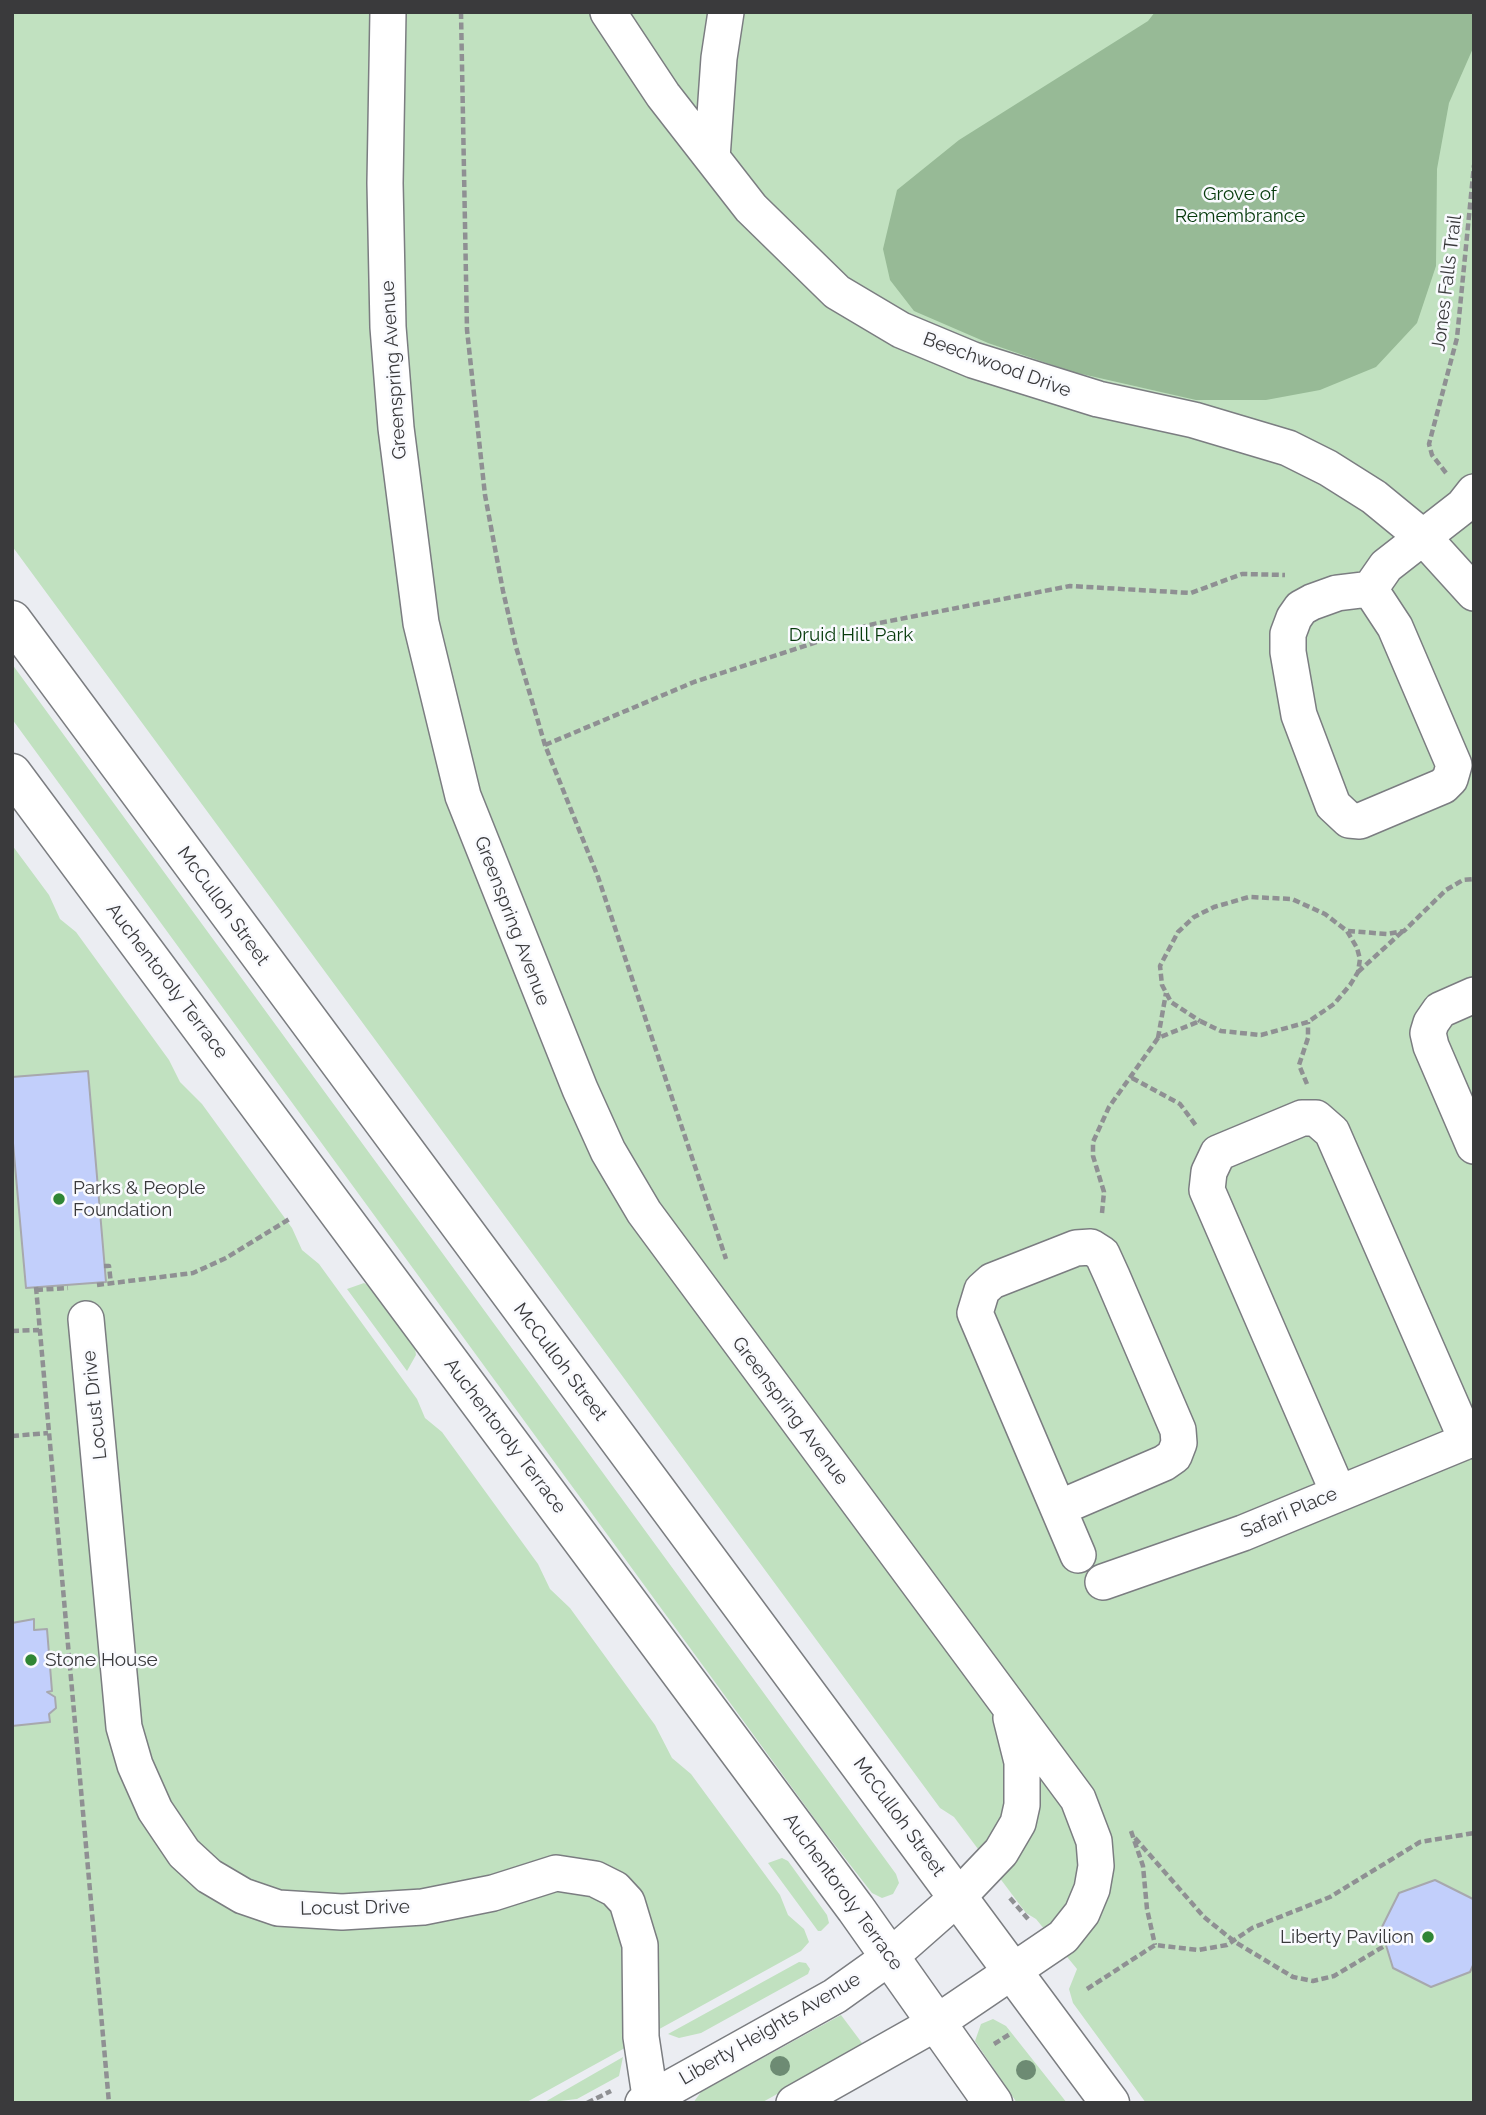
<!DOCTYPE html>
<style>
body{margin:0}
#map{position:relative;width:1486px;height:2115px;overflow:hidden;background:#ebedf2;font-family:Raleway,sans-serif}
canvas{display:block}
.frame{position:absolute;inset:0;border:14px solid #3a3a3c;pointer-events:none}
</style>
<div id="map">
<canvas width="1486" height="2115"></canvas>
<div class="frame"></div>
</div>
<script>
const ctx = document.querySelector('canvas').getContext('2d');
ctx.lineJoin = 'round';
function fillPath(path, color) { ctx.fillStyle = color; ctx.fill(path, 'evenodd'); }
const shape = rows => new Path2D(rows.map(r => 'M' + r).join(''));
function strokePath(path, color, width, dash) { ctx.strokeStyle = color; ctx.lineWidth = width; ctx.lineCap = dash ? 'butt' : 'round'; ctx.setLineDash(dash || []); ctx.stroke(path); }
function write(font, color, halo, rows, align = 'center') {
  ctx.font = font + ' Raleway,sans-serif'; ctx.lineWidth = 5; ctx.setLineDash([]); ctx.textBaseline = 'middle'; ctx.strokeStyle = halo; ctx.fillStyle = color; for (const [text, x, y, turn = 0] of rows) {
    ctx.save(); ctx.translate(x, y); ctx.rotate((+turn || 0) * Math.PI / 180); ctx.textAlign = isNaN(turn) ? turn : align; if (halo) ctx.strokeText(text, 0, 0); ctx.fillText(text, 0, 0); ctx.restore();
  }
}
const green = shape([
 [12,12,1474,12,1474,2103,1146,2103,1073,2003,1069,1989,1077,1969,1036,1919,1026,1913,954,1817,940,1808,12,546],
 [12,664,896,1874,899,1883,893,1894,882,1898,872,1893,820,1826,12,719],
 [12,845,49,895,60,919,76,932,169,1060,180,1082,202,1104,292,1228,302,1250,319,1264,417,1399,425,1418,442,1432,538,1564,550,1589,570,1608,655,1725,672,1758,691,1774,780,1895,788,1915,804,1929,809,1942,801,1951,525,2103,12,2103],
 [364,1283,369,1286,415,1348,416,1355,407,1371,347,1289],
 [782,1858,788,1861,827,1915,829,1923,821,1931,818,1931,768,1863],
 [799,1962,806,1963,810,1969,808,1974,701,2033,679,2038,668,2034],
 [841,2015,862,2043,851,2053,761,2103,693,2103,701,2092],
 [993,2019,1006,2026,1067,2103,1017,2103,975,2041,981,2024],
 [623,2057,619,2076,577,2099,543,2103]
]);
const forest = shape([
 [1155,12,1474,12,1474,46,1449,103,1437,169,1436,266,1417,323,1376,367,1320,390,1266,400,1196,400,1073,372,988,343,914,311,890,280,883,249,897,190,959,140,1148,21]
]);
const building = shape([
 [88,1071,106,1282,26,1288,12,1132,12,1077,88,1071],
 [34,1619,34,1630,47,1629,52,1691,47,1692,55,1697,56,1708,49,1714,50,1722,12,1726,12,1623,34,1619],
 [1435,1880,1473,1899,1474,1963,1470,1972,1431,1987,1393,1968,1381,1929,1399,1893,1435,1880]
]);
const path = shape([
 [461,12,467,330,485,495,503,591,516,647,545,745,598,877,726,1259],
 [1446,473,1432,455,1429,444,1457,338,1474,165],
 [545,745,694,682,869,625,1070,586,1191,593,1242,574,1285,575],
 [1348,931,1387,934,1404,931,1446,890,1463,880,1474,879],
 [1358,972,1403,931],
 [1158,1038,1166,993],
 [1132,1078,1180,1104,1197,1127],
 [1307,1084,1299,1065,1308,1038,1308,1022],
 [1102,1213,1104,1192,1093,1156,1093,1142,1109,1107,1158,1038,1200,1021,1221,1031,1261,1035,1308,1022,1334,1004,1350,985,1358,972,1360,959,1357,948,1347,931,1325,914,1292,899,1249,897,1214,907,1194,917,1178,932,1160,966,1162,985,1171,1002,1200,1021],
 [104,1266,109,1266,111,1284],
 [97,1285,193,1273,226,1258,291,1218],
 [36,1287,109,2103],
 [36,1290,68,1288],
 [12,1331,39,1330],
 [12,1436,48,1433],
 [1131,1831,1143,1866,1147,1909,1155,1945],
 [1135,1838,1204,1917,1235,1942,1293,1977,1313,1981,1334,1976,1386,1945],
 [1010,1898,1028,1919],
 [1087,1989,1155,1945,1198,1950,1227,1945,1252,1928,1330,1897,1420,1842,1474,1833],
 [994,2044,1010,2034],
 [587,2103,611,2091]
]);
const minor = shape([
 [388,12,385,183,388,327,396,428,421,623,463,796,580,1089,608,1151,644,1212,1078,1799,1094,1841,1096,1866,1092,1889,1082,1913,1063,1937,936,2023,794,2103],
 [608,12,663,95,751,208,837,292,901,330,973,360,1098,399,1194,420,1288,448,1328,468,1374,497,1424,538,1474,593],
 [712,158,719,58,726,12],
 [1370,589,1395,627,1454,765,1450,779,1443,786,1360,821,1349,820,1333,805,1299,715,1288,652,1288,634,1294,618,1301,608,1312,602,1337,593,1370,589,1386,566,1463,506,1474,492],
 [1474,995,1440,1010,1431,1023,1428,1033,1431,1046,1474,1146],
 [86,1319,124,1727,135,1765,155,1810,184,1853,209,1876,243,1896,278,1908,342,1912,423,1907,493,1893,556,1873,595,1879,615,1889,627,1902,640,1945,641,2037,651,2103],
 [1338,1492,1207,1190,1209,1172,1218,1153,1302,1118,1316,1118,1332,1132,1467,1441],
 [1059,1508,1164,1463,1174,1456,1179,1443,1178,1430,1112,1276,1102,1254,1091,1247,1076,1248,992,1281,982,1290,975,1313,1078,1555],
 [1103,1582,1243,1533,1474,1438],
 [643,2103,835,1996,891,1956,958,1897,1001,1852,1018,1823,1022,1805,1022,1762,1011,1718]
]);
const major = shape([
 [12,620,1110,2103],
 [12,773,856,1909,993,2103]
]);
const trees = [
 [780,2066],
 [1026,2070]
];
const markers = [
 [59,1199,7,"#308635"],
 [31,1660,7,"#308635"],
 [1428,1937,7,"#308635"]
];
const parkNames = [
 ["Grove of",1240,194],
 ["Remembrance",1240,216],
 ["Druid Hill Park",851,635]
];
const streetNames = [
 ["Jones Falls Trail",1447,283,-83],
 ["Beechwood Drive",997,365,20],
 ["Greenspring Avenue",394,370,-94],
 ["McCulloh Street",223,906,54],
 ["Greenspring Avenue",512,921,69],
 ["Auchentoroly Terrace",167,981,53],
 ["McCulloh Street",560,1362,53],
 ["Locust Drive",95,1405,-96],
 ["Greenspring Avenue",790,1411,53],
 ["Auchentoroly Terrace",505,1436,53],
 ["Safari Place",1289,1513,-23],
 ["McCulloh Street",899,1817,54],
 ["Auchentoroly Terrace",843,1892,54],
 ["Locust Drive",355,1908,-1],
 ["Liberty Heights Avenue",770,2029,-30]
];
const poiNames = [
 ["Parks & People",73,1188],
 ["Foundation",73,1210],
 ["Stone House",45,1660],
 ["Liberty Pavilion",1414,1937,"right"]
];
fillPath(green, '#c1e1c0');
fillPath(forest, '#97ba96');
fillPath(building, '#c2cffb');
strokePath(building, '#a7a8ad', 2);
strokePath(minor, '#7b7d81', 38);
strokePath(major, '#7b7d81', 41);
strokePath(path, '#8f9093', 4.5, [7, 3.5]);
strokePath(minor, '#fff', 35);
strokePath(major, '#fff', 38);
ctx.fillStyle = '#6d8b73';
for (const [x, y] of trees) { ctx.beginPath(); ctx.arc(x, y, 10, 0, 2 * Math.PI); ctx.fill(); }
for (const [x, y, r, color] of markers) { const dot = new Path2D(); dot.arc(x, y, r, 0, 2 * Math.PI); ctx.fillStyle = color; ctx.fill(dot); strokePath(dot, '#f9fafe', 2.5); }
write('19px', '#063a0b', '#f9fafe', parkNames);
write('19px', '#3a3a3c', '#f9fafe', streetNames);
write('19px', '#3a3a3c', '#f9fafe', poiNames, 'left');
</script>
